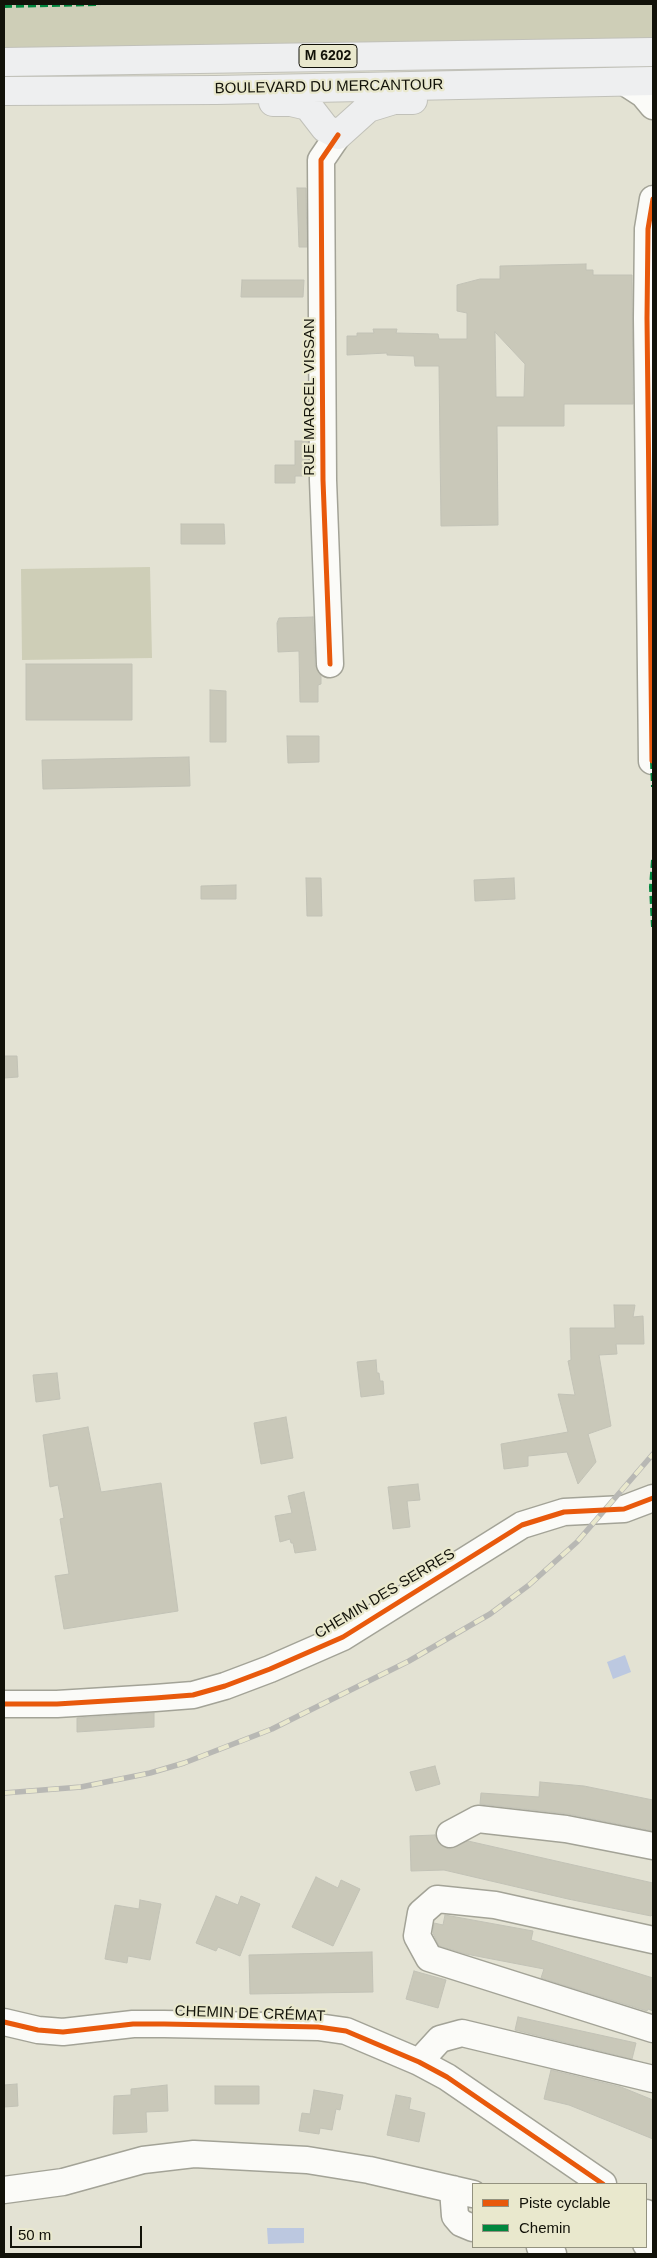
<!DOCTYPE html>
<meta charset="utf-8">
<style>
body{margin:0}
#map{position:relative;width:657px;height:2258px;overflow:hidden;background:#e3e2d3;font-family:Helvetica,sans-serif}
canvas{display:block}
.frame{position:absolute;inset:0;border:5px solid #121209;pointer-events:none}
.legend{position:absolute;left:472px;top:2183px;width:175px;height:65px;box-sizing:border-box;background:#e9e8cd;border:1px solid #93927f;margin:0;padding:6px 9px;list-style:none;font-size:15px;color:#121209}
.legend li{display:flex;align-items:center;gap:10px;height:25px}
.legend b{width:25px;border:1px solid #93927f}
.scale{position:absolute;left:10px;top:2226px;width:132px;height:22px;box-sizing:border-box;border:2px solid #121209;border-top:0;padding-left:6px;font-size:15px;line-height:18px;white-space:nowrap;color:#121209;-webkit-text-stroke:4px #e9e8cd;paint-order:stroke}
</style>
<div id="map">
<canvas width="657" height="2258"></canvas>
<div class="frame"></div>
<ul class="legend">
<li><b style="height:6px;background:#e8590c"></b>Piste cyclable</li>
<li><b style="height:6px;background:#00873e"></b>Chemin</li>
</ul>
<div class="scale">50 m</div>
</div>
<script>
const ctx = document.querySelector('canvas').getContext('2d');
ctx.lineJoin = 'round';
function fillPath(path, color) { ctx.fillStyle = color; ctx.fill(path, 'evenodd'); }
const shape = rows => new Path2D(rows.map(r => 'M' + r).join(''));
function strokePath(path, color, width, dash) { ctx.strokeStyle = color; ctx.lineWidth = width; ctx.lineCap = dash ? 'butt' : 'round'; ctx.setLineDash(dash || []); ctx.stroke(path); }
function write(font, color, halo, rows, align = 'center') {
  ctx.font = font + ' Helvetica,sans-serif'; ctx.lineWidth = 4.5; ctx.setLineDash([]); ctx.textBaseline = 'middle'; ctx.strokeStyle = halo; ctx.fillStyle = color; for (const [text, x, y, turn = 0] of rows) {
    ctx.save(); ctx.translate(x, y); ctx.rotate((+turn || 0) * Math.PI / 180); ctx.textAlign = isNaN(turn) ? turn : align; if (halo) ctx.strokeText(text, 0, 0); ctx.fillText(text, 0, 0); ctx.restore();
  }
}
const green = shape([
 [4,4,653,4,653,38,4,48],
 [150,567,152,658,22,660,21,569]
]);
const water = shape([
 [625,1655,631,1672,613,1679,607,1662],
 [267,2228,304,2228,304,2243,268,2244]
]);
const building = shape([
 [297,188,306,188,307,247,299,247,297,188],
 [586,264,586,270,593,270,593,275,632,275,633,404,564,404,564,426,497,426,498,525,441,526,439,366,415,366,414,356,387,355,387,353,347,355,347,336,357,336,357,333,374,333,373,329,397,329,396,333,438,334,439,339,467,339,467,313,457,311,457,285,480,279,500,279,500,266,586,264],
 [495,332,525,364,524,397,496,397,495,332],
 [242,280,304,280,303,297,241,297,242,280],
 [295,441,308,441,308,476,295,476,295,483,275,483,275,465,295,465,295,441],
 [181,524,224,524,225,544,181,544,181,524],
 [313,617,315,665,321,676,321,684,318,685,318,702,300,702,299,651,278,652,277,623,279,618,313,617],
 [26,664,132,664,132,720,26,720,26,664],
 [210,690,226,691,226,742,210,742,210,690],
 [287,736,319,736,319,762,288,763,287,736],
 [189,757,190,786,43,789,42,760,189,757],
 [306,878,321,878,322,916,307,916,306,878],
 [514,878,515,899,475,901,474,880,514,878],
 [236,885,236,899,201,899,201,886,236,885],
 [4,1056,17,1056,18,1077,4,1078,4,1056],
 [614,1305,635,1305,633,1317,643,1316,644,1344,616,1344,617,1354,599,1355,611,1426,588,1434,596,1462,578,1484,567,1452,528,1456,528,1466,504,1469,501,1444,568,1432,558,1394,575,1395,568,1361,571,1360,570,1328,615,1328,614,1305],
 [376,1360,377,1373,379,1373,380,1381,383,1381,384,1394,361,1397,357,1362,376,1360],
 [57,1373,60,1399,36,1402,33,1375,57,1373],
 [286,1417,293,1458,261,1464,254,1423,286,1417],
 [88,1427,101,1492,161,1483,178,1611,64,1629,55,1576,69,1574,60,1519,64,1518,58,1485,50,1487,43,1435,88,1427],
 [418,1484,420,1500,407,1501,410,1527,393,1529,388,1487,418,1484],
 [304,1492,316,1550,295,1553,293,1543,291,1543,290,1539,280,1542,275,1516,292,1513,288,1496,304,1492],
 [154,1713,154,1727,77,1732,77,1718,154,1713],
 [435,1766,440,1784,416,1791,410,1772,435,1766],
 [540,1782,584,1786,653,1800,653,1831,568,1814,480,1804,481,1793,539,1797,540,1782],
 [435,1835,442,1846,449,1849,468,1841,653,1883,653,1914,651,1916,568,1899,444,1870,411,1871,410,1836,435,1835],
 [316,1877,338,1888,341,1880,360,1889,333,1946,292,1927,316,1877],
 [216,1896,238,1905,241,1896,260,1904,240,1956,218,1947,216,1951,196,1943,216,1896],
 [140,1900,161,1904,150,1960,128,1956,127,1963,105,1959,115,1905,139,1909,140,1900],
 [445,1915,533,1931,531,1940,653,1978,653,2011,648,2009,647,2011,541,1978,544,1969,466,1954,439,1946,433,1933,434,1923,443,1925,445,1915],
 [372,1952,373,1992,250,1994,249,1955,372,1952],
 [414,1971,446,1980,438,2008,406,1999,414,1971],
 [518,2017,636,2043,632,2059,515,2030,518,2017],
 [551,2070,621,2087,653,2100,653,2139,569,2105,544,2099,551,2070],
 [17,2084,18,2106,4,2107,4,2085,17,2084],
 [167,2085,168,2111,146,2112,147,2132,113,2134,114,2096,131,2095,131,2089,167,2085],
 [215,2086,259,2086,259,2104,215,2104,215,2086],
 [314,2090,343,2095,340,2110,336,2109,332,2130,320,2128,319,2134,299,2131,302,2113,310,2114,314,2090],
 [396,2095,411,2098,409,2109,425,2113,419,2142,387,2135,396,2095]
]);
const minor = shape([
 [623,81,643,94,653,106],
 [330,664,323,480,321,160,338,135],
 [652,761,647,318,648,229,653,199],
 [4,1704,57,1704,155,1698,193,1695,225,1686,270,1669,343,1637,522,1525,564,1512,624,1509,653,1498],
 [450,1834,478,1819,566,1829,653,1846],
 [653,1940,495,1905,437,1899,421,1913,417,1936,429,1958,653,2029],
 [4,2022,38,2030,63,2032,133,2024,164,2024,318,2027,346,2031,419,2062,447,2077,603,2184],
 [419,2062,440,2039,462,2033,653,2079],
 [453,2189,455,2216,461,2223,473,2228],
 [4,2190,63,2182,143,2160,194,2154,307,2160,369,2170,473,2194],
 [646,2213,652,2219,653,2232,646,2244],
 [540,2247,553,2254]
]);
const major = shape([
 [4,62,653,52],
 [4,91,216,90,653,81],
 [273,102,291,102,308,106,325,128,338,135,368,108,394,100,413,100]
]);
const rail = shape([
 [4,1793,81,1787,150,1773,184,1763,272,1729,409,1661,490,1614,529,1585,577,1542,653,1454]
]);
const quiet = shape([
 [4,6,100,4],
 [652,761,653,787],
 [653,860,651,887,653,927]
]);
const cycleway = shape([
 [330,664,323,480,321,160,338,135],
 [652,761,647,318,648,229,653,199],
 [4,1704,57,1704,155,1698,193,1695,225,1686,270,1669,343,1637,522,1525,564,1512,624,1509,653,1498],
 [4,2022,38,2030,63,2032,133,2024,164,2024,318,2027,346,2031,419,2062,447,2077,603,2184]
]);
const shields = [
 [328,56,58]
];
const shieldNames = [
 ["M 6202",328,56]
];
const streetNames = [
 ["BOULEVARD DU MERCANTOUR",329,87,-1],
 ["RUE MARCEL VISSAN",310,397,-90],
 ["CHEMIN DES SERRES",385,1594,-31],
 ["CHEMIN DE CRÉMAT",250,2014,2]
];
fillPath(green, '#ceceb7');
fillPath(water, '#bcc8e0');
fillPath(building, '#c9c8b9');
strokePath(building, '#c2c2b6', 1);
strokePath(minor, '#a3a397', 29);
strokePath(major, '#c1c1b9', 30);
strokePath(minor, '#fbfbf8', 26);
strokePath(major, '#eeeff0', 28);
strokePath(rail, '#b8b8b4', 5.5);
strokePath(rail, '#e9e8cd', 4, [11]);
strokePath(quiet, '#00873e', 4, [8, 4]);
strokePath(cycleway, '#e8590c', 5);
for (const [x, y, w] of shields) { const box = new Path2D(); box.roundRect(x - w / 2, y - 11.5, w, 23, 4); ctx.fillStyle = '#e9e8cd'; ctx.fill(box); strokePath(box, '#121209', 1); }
write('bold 14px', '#121209', null, shieldNames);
write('15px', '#121209', '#e9e8cd', streetNames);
</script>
